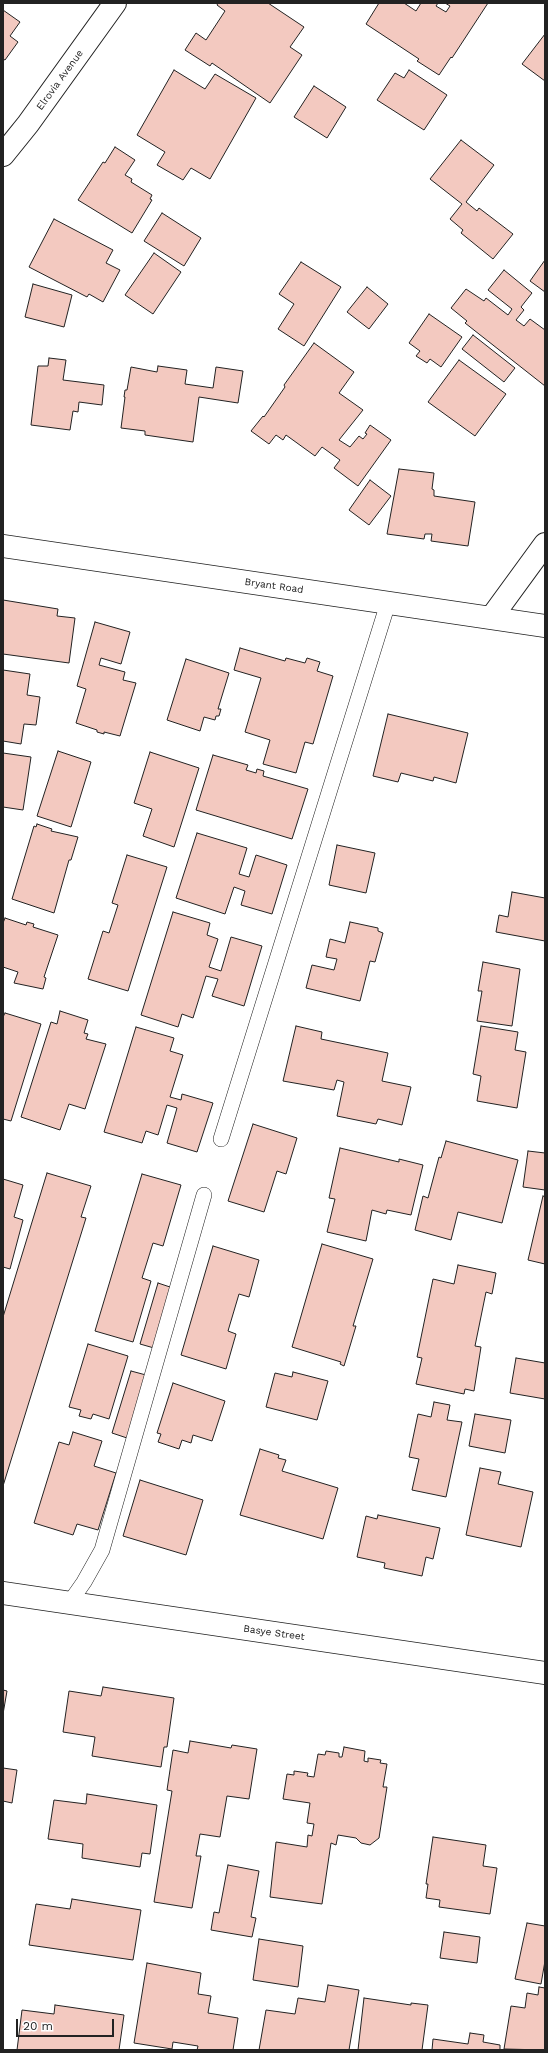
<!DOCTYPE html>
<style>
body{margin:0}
#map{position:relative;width:548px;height:2053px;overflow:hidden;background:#fff;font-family:"Work Sans",sans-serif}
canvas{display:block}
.frame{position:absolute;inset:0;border:4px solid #222;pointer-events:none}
.scale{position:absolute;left:16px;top:2019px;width:98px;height:18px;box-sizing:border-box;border:2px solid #222;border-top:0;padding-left:5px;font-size:12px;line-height:14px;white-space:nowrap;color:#222;-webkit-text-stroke:3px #fff;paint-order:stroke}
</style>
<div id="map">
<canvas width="548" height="2053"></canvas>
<div class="frame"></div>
<div class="scale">20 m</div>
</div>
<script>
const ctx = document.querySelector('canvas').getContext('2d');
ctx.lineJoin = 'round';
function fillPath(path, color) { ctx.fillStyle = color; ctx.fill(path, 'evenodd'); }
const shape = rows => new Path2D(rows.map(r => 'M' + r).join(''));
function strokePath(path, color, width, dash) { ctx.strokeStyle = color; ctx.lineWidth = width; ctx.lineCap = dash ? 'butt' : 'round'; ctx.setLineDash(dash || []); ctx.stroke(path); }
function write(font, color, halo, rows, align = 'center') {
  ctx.font = font + ' "Work Sans",sans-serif'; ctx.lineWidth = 3; ctx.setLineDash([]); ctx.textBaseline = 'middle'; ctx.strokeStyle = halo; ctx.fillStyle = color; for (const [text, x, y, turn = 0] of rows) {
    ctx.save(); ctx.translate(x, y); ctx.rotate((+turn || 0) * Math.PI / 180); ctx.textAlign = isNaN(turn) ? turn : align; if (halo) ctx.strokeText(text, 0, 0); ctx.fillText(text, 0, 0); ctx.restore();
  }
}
const building = shape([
 [218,3,268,3,304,27,290,47,302,55,270,103,212,63,210,66,185,50,196,33,206,40,225,11,217,5,218,3],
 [379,3,404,3,416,11,421,3,438,3,436,6,446,12,450,6,445,3,488,3,452,58,451,57,439,75,417,61,419,59,366,24,379,3],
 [3,10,20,22,10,36,18,42,5,60,3,59,3,10],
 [545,34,545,81,522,64,545,34],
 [174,70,205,89,215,74,256,98,210,179,191,168,183,180,157,165,165,152,137,135,174,70],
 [409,70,447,95,424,130,377,100,395,73,404,78,409,70],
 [314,86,346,107,327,138,294,117,314,86],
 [461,140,494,165,466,202,477,211,479,208,513,234,493,259,461,233,463,230,450,219,462,204,430,179,461,140],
 [115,147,135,160,125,175,132,179,131,182,152,195,150,199,152,200,132,233,78,200,103,162,105,163,115,147],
 [162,213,201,238,184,266,144,241,162,213],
 [54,219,113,250,106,263,120,270,103,302,89,294,87,297,29,267,54,219],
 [154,253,181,272,153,314,125,295,154,253],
 [545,260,545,292,530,281,545,260],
 [301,262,341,287,304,346,278,329,294,304,279,294,301,262],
 [504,270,532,293,521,307,524,310,516,320,524,326,530,319,545,330,545,386,465,323,467,321,451,308,466,289,484,301,486,298,508,315,512,309,488,290,504,270],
 [33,284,72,295,64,327,25,317,33,284],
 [367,287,388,304,369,329,347,312,367,287],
 [429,314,462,337,441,367,430,359,427,363,416,356,420,351,409,343,429,314],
 [473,335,515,368,504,382,462,349,473,335],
 [314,343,354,372,339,393,363,410,339,440,350,447,359,436,363,439,367,434,365,433,370,425,391,440,358,486,334,468,340,460,322,447,315,456,286,435,283,440,276,435,269,444,251,431,263,416,264,417,285,387,284,385,314,343],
 [49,358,66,360,63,380,104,385,102,405,79,402,78,412,73,411,70,430,31,425,38,366,48,366,49,358],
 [459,360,506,394,475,436,428,402,459,360],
 [158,366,187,370,185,384,213,388,216,367,243,371,238,403,199,397,193,442,145,435,145,431,121,428,125,397,124,397,125,390,127,390,131,367,157,372,158,366],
 [399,469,434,473,432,489,434,490,434,496,475,502,468,546,431,541,432,534,425,534,424,539,387,534,399,469],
 [370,480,391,496,369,525,349,510,370,480],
 [3,600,58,609,57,616,75,618,69,663,3,654,3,600],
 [95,622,130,632,121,664,101,658,99,665,125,672,123,680,136,683,120,736,104,732,104,734,97,732,97,730,76,723,86,689,77,686,95,622],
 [240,648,285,661,286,658,305,663,307,658,320,662,317,671,333,676,313,744,305,742,296,773,263,764,270,740,245,732,261,678,234,670,240,648],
 [186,659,229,673,218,709,221,709,219,716,216,716,215,720,204,717,200,731,167,720,186,659],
 [3,670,30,674,27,695,40,697,36,725,24,724,21,744,3,741,3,670],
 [388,714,468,733,456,783,434,777,433,781,401,773,398,782,373,776,388,714],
 [58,751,91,762,71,827,37,816,58,751],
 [150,752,199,768,174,847,143,836,152,809,134,803,150,752],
 [3,753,31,757,23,810,3,807,3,753],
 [213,755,248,765,246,770,256,773,257,769,264,771,263,776,308,789,292,839,196,810,213,755],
 [37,824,52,829,51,831,78,837,71,860,69,860,54,913,12,899,34,826,36,827,37,824],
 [197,833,247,848,239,874,249,877,256,855,287,865,272,914,241,905,245,891,234,887,225,914,176,898,197,833],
 [337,845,375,853,366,893,329,885,337,845],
 [127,855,167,867,128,991,88,979,103,931,109,933,118,905,112,903,127,855],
 [512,892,545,898,545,941,496,932,499,915,508,917,512,892],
 [173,912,210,923,207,935,218,939,209,967,221,971,231,937,262,946,244,1006,212,996,218,979,206,976,193,1018,182,1014,178,1027,141,1015,173,912],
 [5,918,26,925,27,922,34,924,33,927,58,935,44,977,46,978,43,989,14,983,18,972,3,967,3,923,5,918],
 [350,922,378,928,378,931,383,933,375,962,370,961,360,1001,306,988,312,965,334,970,337,959,326,957,330,939,345,943,350,922],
 [483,962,520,969,512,1026,477,1021,482,991,478,991,483,962],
 [60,1011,88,1020,84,1033,88,1034,86,1039,106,1044,85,1109,69,1104,60,1130,21,1117,51,1022,57,1024,60,1011],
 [5,1013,41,1024,11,1121,3,1119,3,1017,5,1013],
 [296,1026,322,1032,321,1039,388,1053,382,1081,411,1087,402,1125,378,1119,376,1124,337,1116,344,1082,337,1080,334,1090,283,1081,296,1026],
 [481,1026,518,1032,515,1050,526,1052,517,1108,477,1101,481,1076,473,1074,481,1026],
 [136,1027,174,1038,170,1051,183,1055,170,1097,181,1100,182,1094,213,1103,197,1152,167,1143,177,1108,167,1105,158,1135,146,1131,142,1143,104,1132,136,1027],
 [253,1124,297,1138,286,1174,277,1171,264,1212,228,1201,253,1124],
 [446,1141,518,1160,502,1223,458,1212,451,1240,415,1230,423,1196,428,1198,439,1157,441,1158,446,1141],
 [340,1148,399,1162,399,1159,423,1165,411,1215,387,1210,386,1214,372,1210,366,1241,327,1232,335,1199,329,1198,340,1148],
 [528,1151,545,1153,545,1190,523,1187,528,1151],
 [47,1173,91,1186,81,1217,86,1218,3,1486,3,1317,47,1173],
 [142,1174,181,1185,163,1246,153,1243,142,1278,151,1281,133,1342,95,1331,142,1174],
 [3,1179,23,1185,14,1217,23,1220,10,1269,3,1267,3,1179],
 [543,1196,545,1197,545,1264,528,1260,543,1196],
 [322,1244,373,1259,353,1326,356,1326,344,1366,340,1364,341,1362,292,1347,322,1244],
 [213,1246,259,1260,249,1297,239,1294,228,1331,236,1334,226,1369,181,1355,213,1246],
 [458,1265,496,1273,492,1294,486,1292,475,1346,481,1347,474,1391,465,1389,464,1394,416,1384,422,1358,417,1357,433,1279,454,1284,458,1265],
 [158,1283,173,1288,154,1348,140,1344,158,1283],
 [88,1344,128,1356,109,1419,93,1414,91,1419,79,1416,81,1410,69,1407,88,1344],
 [516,1358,545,1363,545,1399,510,1393,516,1358],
 [131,1371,146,1375,127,1438,112,1433,131,1371],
 [293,1372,328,1381,317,1420,266,1407,275,1373,292,1377,293,1372],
 [173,1383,225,1401,212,1441,193,1435,191,1443,182,1440,179,1449,158,1442,161,1434,157,1433,173,1383],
 [434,1402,450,1405,447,1420,462,1422,446,1497,412,1490,419,1459,409,1457,418,1414,431,1417,434,1402],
 [475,1414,511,1420,505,1453,469,1446,475,1414],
 [73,1432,102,1441,94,1466,116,1473,98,1530,77,1524,73,1535,34,1523,59,1442,69,1445,73,1432],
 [260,1449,279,1455,278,1458,286,1460,282,1471,338,1488,323,1539,240,1515,260,1449],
 [480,1468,501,1472,498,1484,533,1492,521,1547,466,1535,480,1468],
 [140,1480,203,1500,186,1555,123,1536,140,1480],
 [378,1515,440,1528,433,1559,426,1557,422,1576,384,1568,385,1563,357,1557,366,1516,377,1519,378,1515],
 [103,1687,174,1698,167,1747,164,1747,161,1767,92,1756,95,1737,63,1732,69,1691,101,1696,103,1687],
 [3,1690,7,1691,3,1714,3,1690],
 [190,1741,231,1748,232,1745,257,1749,249,1799,227,1796,220,1837,200,1834,196,1856,201,1856,192,1908,154,1902,172,1791,167,1790,173,1750,188,1753,190,1741],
 [344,1747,365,1751,364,1761,368,1762,368,1758,381,1760,380,1763,387,1764,383,1787,387,1787,379,1838,370,1845,361,1843,356,1838,338,1835,336,1845,331,1843,322,1904,270,1897,276,1842,307,1847,308,1835,312,1836,314,1824,307,1823,310,1803,283,1799,287,1774,294,1775,294,1771,308,1773,307,1776,314,1777,318,1754,325,1755,326,1751,339,1753,339,1757,342,1757,344,1747],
 [3,1768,17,1770,12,1803,3,1801,3,1768],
 [87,1794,157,1805,150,1854,142,1853,140,1867,82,1858,83,1844,48,1839,54,1800,86,1804,87,1794],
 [433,1837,486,1845,483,1866,497,1868,490,1914,439,1907,440,1900,426,1898,428,1884,426,1884,433,1837],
 [228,1865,259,1871,251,1917,256,1918,252,1937,211,1930,214,1912,219,1913,228,1865],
 [72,1899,141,1910,133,1960,29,1945,36,1904,70,1909,72,1899],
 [527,1923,545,1926,545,1961,541,1984,515,1979,527,1923],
 [444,1932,480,1937,477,1963,440,1958,444,1932],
 [259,1939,303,1946,298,1987,253,1980,259,1939],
 [147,1963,201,1973,198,1994,211,1996,208,2013,238,2018,233,2050,197,2050,198,2046,173,2042,172,2049,134,2043,147,1963],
 [328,1985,359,1990,349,2050,259,2050,266,2010,295,2014,298,1998,325,2002,328,1985],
 [539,1987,545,1988,545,2050,504,2049,511,2006,525,2008,527,1993,538,1995,539,1987],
 [364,1998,411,2005,411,2003,428,2005,422,2050,358,2050,364,1998],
 [55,2005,124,2015,119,2050,17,2050,22,2010,54,2014,55,2005],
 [470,2033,484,2035,483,2042,500,2045,500,2050,432,2050,433,2039,468,2044,470,2033]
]);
const lane = shape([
 [221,1139,388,603],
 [70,1602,84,1582,102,1550,204,1195]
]);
const street = shape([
 [3,155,28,124,115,3],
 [3,546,545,626],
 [491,618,545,544],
 [3,1593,545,1673]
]);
const streetNames = [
 ["Elrovia Avenue",60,80,-54],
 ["Bryant Road",274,586,8],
 ["Basye Street",274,1633,8]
];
fillPath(building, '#f3c9c0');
strokePath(building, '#222', 1);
strokePath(lane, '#222', 16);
strokePath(street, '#222', 24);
strokePath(lane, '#fff', 15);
strokePath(street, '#fff', 22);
write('10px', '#222', '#fff', streetNames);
</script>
